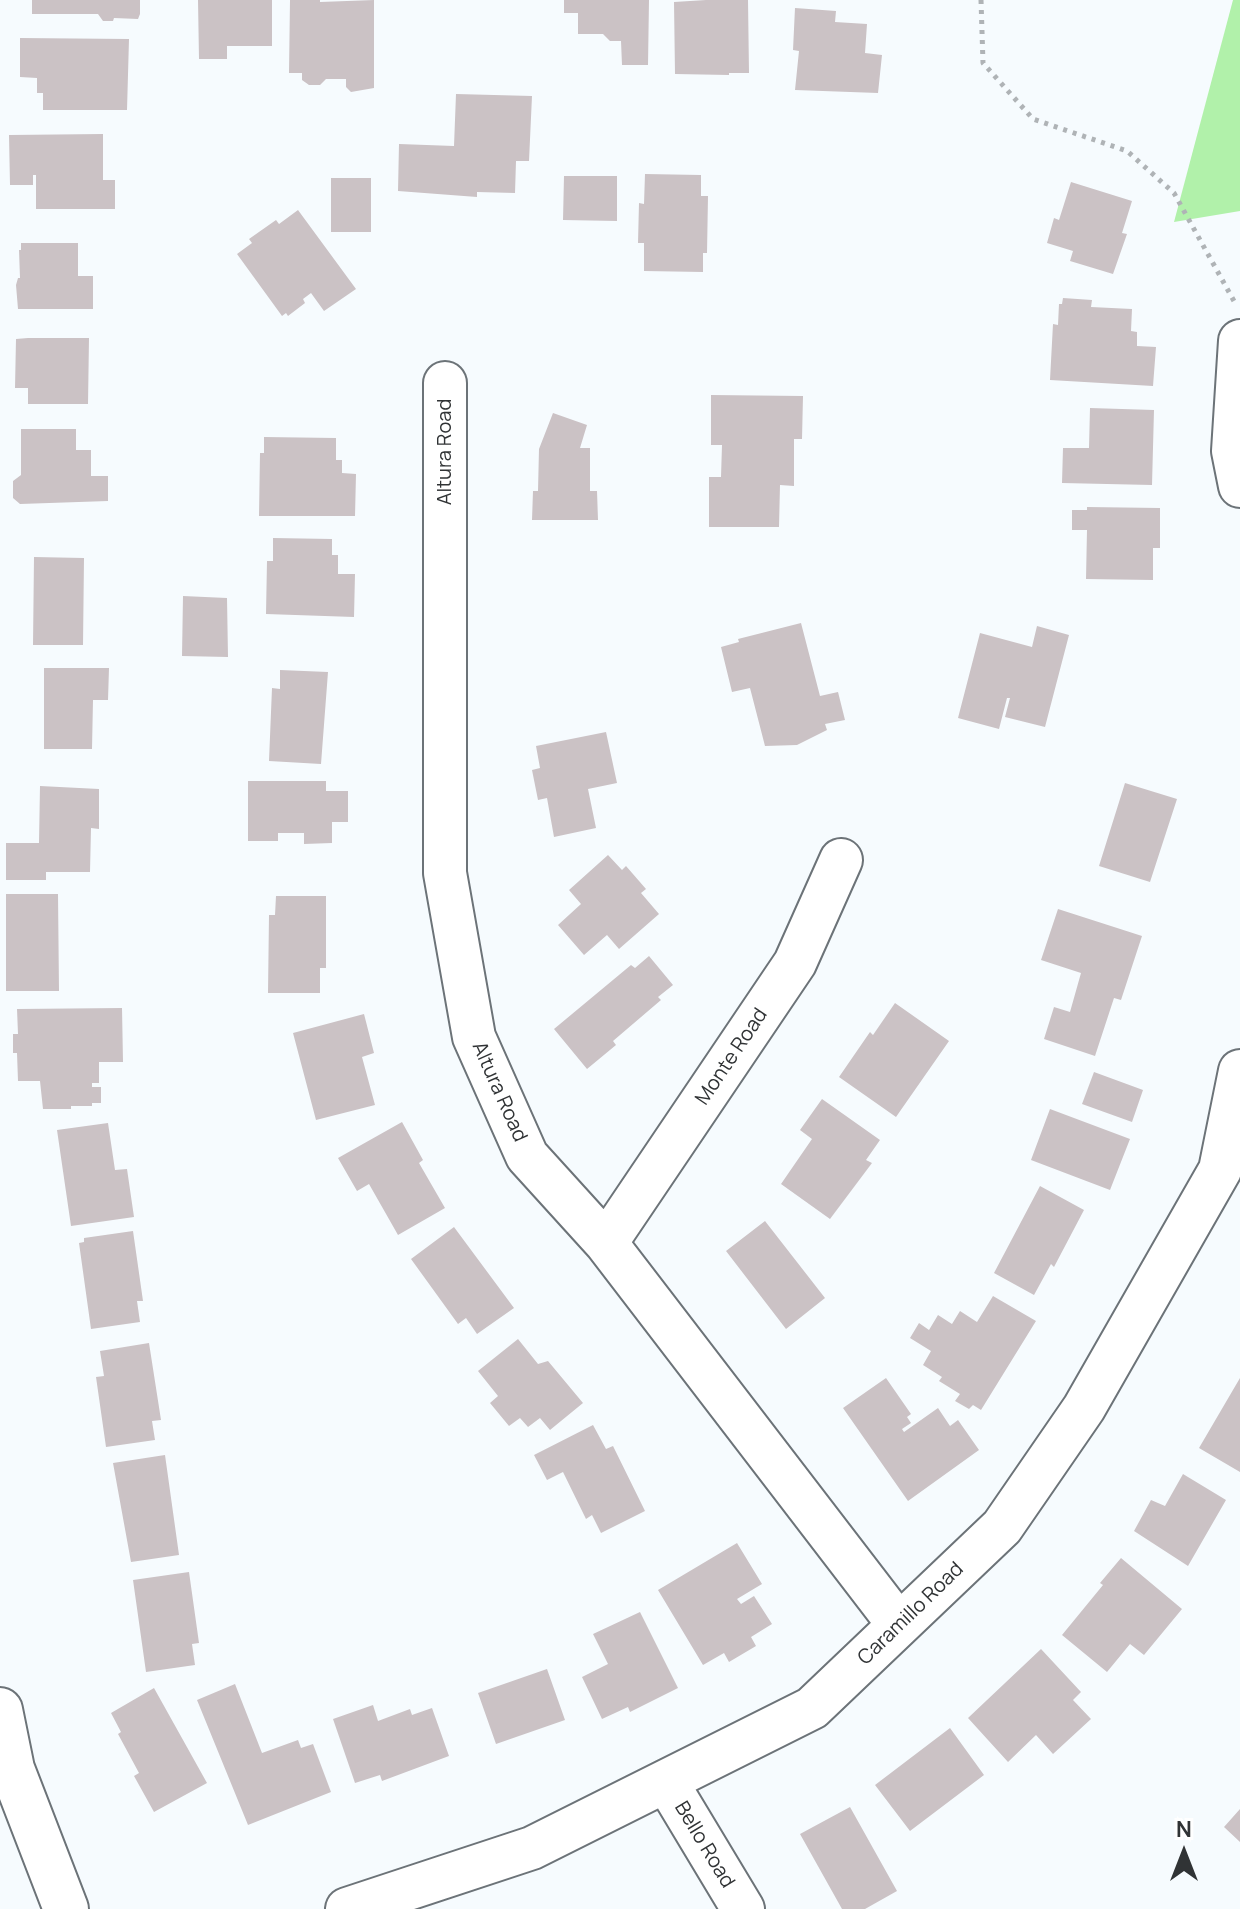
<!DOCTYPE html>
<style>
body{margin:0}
#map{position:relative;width:1240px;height:1909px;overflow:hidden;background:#f6fbfe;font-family:Manrope,sans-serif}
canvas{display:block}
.north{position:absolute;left:1144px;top:1813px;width:80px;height:80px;-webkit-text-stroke:6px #fff;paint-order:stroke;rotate:0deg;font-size:22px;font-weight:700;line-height:32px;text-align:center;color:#303335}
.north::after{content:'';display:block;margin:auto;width:28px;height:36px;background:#303335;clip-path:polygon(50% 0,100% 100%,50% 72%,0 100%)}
</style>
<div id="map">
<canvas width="1240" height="1909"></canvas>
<div class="north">N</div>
</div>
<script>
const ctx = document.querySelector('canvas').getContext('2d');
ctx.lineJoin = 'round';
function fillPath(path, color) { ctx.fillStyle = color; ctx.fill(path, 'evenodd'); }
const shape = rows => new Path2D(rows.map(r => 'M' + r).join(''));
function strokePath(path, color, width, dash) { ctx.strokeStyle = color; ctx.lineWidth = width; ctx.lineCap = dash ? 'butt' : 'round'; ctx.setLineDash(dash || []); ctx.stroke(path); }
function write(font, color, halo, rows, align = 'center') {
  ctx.font = font + ' Manrope,sans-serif'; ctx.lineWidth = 6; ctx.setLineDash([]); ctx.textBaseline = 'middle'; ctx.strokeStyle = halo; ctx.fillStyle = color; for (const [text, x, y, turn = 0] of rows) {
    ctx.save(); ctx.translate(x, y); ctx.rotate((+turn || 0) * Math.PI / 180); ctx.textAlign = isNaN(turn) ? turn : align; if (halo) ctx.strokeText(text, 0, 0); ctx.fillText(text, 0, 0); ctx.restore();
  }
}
const green = shape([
 [1233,0,1240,0,1240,211,1174,222]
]);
const building = shape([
 [32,0,140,0,140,14,138,19,114,18,113,21,103,21,98,14,32,14],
 [198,0,272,0,272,46,227,46,227,59,199,59],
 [290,0,320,0,320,2,374,0,374,88,351,92,346,87,346,79,326,79,320,85,309,85,302,80,302,73,289,73],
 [564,0,649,0,648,65,622,65,621,41,610,41,603,34,578,34,578,13,564,13],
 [706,0,748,0,749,73,729,73,729,75,675,74,674,2],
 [795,8,836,11,835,22,867,24,865,53,882,55,878,93,795,90,799,51,793,50],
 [20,38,129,39,127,110,43,110,43,93,37,93,37,78,20,77],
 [456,94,532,96,529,161,516,161,515,193,477,192,477,197,398,191,399,144,454,146],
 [103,134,103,180,115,180,115,209,36,209,36,175,33,175,33,185,10,185,9,135],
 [645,174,701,175,701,196,708,196,707,253,703,253,703,272,644,271,644,243,638,243,639,203,644,204],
 [564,176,617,176,617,221,563,220],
 [331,178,371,178,371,232,331,232],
 [1071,182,1132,201,1122,233,1127,234,1113,274,1070,261,1073,251,1047,243,1054,218,1059,220],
 [298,210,356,289,324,311,311,293,303,299,305,303,288,316,286,313,282,316,237,254,252,243,249,239,276,220,279,224],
 [21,243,78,243,78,276,93,276,93,309,18,309,16,285,18,278,20,278,19,250,21,250],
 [1063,298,1092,300,1091,307,1132,309,1131,331,1137,332,1137,346,1156,347,1153,386,1050,380,1053,324,1058,325,1059,304,1062,304],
 [28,338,89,338,88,404,28,404,28,388,15,388,16,339],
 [711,395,803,396,802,439,794,439,794,486,780,485,779,527,709,527,709,477,721,477,722,445,711,445],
 [1090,408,1154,410,1152,485,1062,483,1063,448,1089,448],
 [553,413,587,425,580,448,590,448,590,491,597,491,598,520,532,520,533,491,538,491,539,449],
 [21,429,76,429,76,450,91,450,91,476,108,476,108,501,20,504,13,498,13,481,21,475],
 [264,437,336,438,336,460,342,460,342,473,356,474,355,516,259,516,260,453,264,453],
 [1087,507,1160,508,1160,548,1153,548,1153,580,1086,579,1087,530,1072,530,1072,510,1087,510],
 [273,538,332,539,332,555,338,555,338,574,355,574,354,617,266,614,267,561,273,561],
 [34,557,84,558,83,645,33,645],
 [183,596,227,598,228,657,182,656],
 [801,623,820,696,838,692,845,720,825,724,827,730,797,745,765,746,750,688,732,692,721,647,739,642,738,639],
 [1037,626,1069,635,1045,727,1005,717,1010,698,1007,698,999,729,958,718,980,633,1032,647],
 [44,668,109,668,108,700,93,700,92,749,44,749],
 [280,670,328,672,321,764,269,761,272,688,280,689],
 [606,732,617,783,588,789,596,828,554,837,547,798,538,800,532,770,540,768,536,746],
 [248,781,326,781,326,791,348,791,348,822,332,822,332,843,304,844,304,833,278,833,278,841,248,841],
 [1125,783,1177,799,1150,882,1099,866],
 [40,786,99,789,99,829,91,828,90,872,46,872,46,880,6,880,6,843,39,843],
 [608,855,622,870,626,866,646,889,641,893,659,914,619,949,607,935,584,955,558,925,581,904,569,890],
 [6,894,58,894,59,991,6,991],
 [276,896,326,896,326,968,320,968,320,993,268,993,269,915,275,915],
 [1058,909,1142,936,1121,1000,1114,998,1095,1056,1044,1039,1054,1007,1070,1012,1081,973,1041,960],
 [649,956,673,985,658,997,661,1000,613,1041,616,1045,587,1069,554,1029,631,965,635,968],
 [895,1003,949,1041,896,1117,839,1077,870,1032,873,1035],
 [122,1008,123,1062,99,1062,99,1083,92,1083,92,1087,101,1087,101,1103,92,1103,92,1106,71,1106,71,1109,43,1109,40,1081,18,1081,17,1053,13,1053,13,1034,18,1034,17,1009],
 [364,1014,374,1053,362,1057,375,1105,316,1120,293,1033],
 [1094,1072,1143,1090,1132,1122,1082,1104],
 [822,1099,880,1140,866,1160,872,1163,830,1219,781,1184,812,1139,800,1130],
 [1050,1109,1130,1139,1110,1190,1031,1160],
 [402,1122,423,1160,419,1163,445,1208,398,1235,369,1184,357,1191,338,1158],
 [108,1123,115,1170,127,1169,134,1217,71,1226,57,1130],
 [1040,1186,1084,1210,1054,1267,1051,1264,1034,1295,994,1273],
 [765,1221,825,1298,786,1329,726,1251],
 [454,1227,514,1308,477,1334,466,1318,458,1324,411,1259],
 [133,1231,143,1301,137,1301,140,1322,91,1329,79,1243,84,1242,84,1238],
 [993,1296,1036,1321,981,1410,973,1405,969,1409,955,1401,960,1394,939,1381,942,1377,923,1365,931,1351,910,1338,919,1323,929,1330,938,1315,952,1324,960,1311,977,1322],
 [518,1339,538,1364,548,1361,583,1403,550,1430,540,1418,528,1427,520,1418,509,1426,490,1403,498,1396,478,1371],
 [149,1343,161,1420,152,1421,155,1440,106,1447,96,1377,104,1376,100,1351],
 [886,1378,911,1414,907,1417,911,1423,902,1429,904,1432,938,1408,950,1426,958,1420,979,1450,908,1501,843,1408],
 [1240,1378,1240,1472,1199,1448],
 [593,1425,606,1449,613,1446,645,1511,601,1533,592,1515,586,1519,563,1472,547,1480,534,1455],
 [165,1455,179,1555,131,1562,113,1463],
 [1183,1474,1226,1500,1188,1566,1134,1531,1151,1500,1165,1506],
 [737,1543,762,1584,737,1599,741,1604,754,1596,772,1624,751,1637,756,1646,729,1662,724,1653,703,1665,658,1590],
 [1121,1558,1182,1609,1144,1655,1130,1644,1107,1672,1062,1635,1103,1585,1100,1583],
 [189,1572,199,1643,192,1644,195,1665,146,1672,133,1580],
 [640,1612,678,1688,630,1712,628,1707,602,1719,582,1677,608,1664,593,1634],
 [1041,1649,1081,1692,1073,1700,1091,1719,1053,1754,1036,1735,1008,1762,968,1718],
 [547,1669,565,1720,496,1744,478,1693],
 [235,1684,262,1753,298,1740,301,1748,313,1744,331,1792,248,1825,197,1700],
 [154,1688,207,1783,154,1812,134,1776,139,1773,118,1734,121,1732,111,1713],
 [373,1705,378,1721,410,1709,412,1715,432,1708,449,1756,382,1781,380,1775,355,1783,333,1719],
 [950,1728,984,1775,910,1831,875,1785],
 [850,1807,897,1891,865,1909,842,1909,800,1834],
 [1240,1809,1240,1842,1224,1827]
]);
const path = shape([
 [981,0,983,63,1033,119,1127,151,1174,193,1235,303]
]);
const street = shape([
 [1240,341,1233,451,1240,486],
 [445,383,445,873,474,1037,527,1156,606,1243,899,1625],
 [606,1243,795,963,841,860],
 [666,1781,743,1909],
 [347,1909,532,1848,812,1708,1002,1527,1084,1408,1220,1170,1240,1071]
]);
const secondary = shape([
 [0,1710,12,1769,66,1909]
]);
const streetNames = [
 ["Altura Road",445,452,-90],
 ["Monte Road",732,1057,-56],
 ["Altura Road",499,1092,66],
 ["Caramillo Road",911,1614,-44],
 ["Bello Road",704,1845,59]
];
fillPath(green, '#b1f1aa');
fillPath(building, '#cbc2c5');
strokePath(street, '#6c7378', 46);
strokePath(secondary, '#6c7378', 48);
strokePath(path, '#afb3b6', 5, [4, 6]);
strokePath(street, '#fff', 42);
strokePath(secondary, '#fff', 44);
write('20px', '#303335', '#fff', streetNames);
</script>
